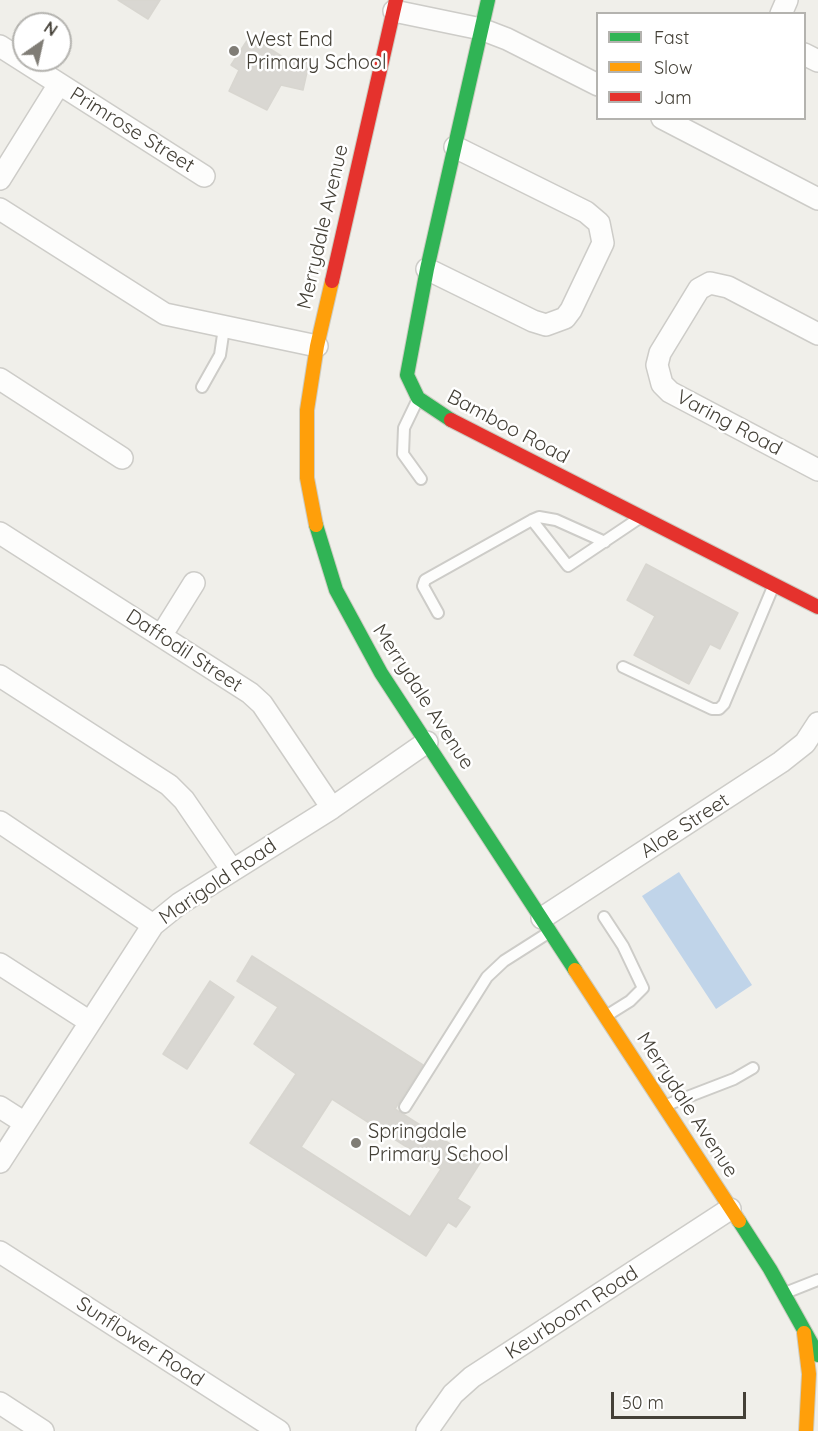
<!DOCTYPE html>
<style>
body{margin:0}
#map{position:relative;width:818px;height:1431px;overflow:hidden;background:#f0efea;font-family:Quicksand,sans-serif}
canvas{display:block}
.legend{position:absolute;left:596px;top:12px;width:210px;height:108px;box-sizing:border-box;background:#fff;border:2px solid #b4b3af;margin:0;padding:8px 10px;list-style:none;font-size:18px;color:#444037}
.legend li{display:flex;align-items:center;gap:12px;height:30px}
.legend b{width:30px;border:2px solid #b4b3af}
.north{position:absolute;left:12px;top:12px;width:60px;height:60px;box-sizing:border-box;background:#fff;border:2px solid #b4b3af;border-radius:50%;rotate:34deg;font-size:16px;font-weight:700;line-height:24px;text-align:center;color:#444037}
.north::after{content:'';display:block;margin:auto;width:21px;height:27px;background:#807d76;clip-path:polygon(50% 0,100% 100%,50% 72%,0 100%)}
.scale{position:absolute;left:611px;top:1392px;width:135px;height:27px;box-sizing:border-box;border:3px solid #444037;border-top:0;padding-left:8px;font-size:18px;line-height:21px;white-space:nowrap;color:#444037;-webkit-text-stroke:4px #fff;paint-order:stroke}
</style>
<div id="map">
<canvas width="818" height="1431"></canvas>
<ul class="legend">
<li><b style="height:8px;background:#30b455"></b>Fast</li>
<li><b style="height:8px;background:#ff9f0a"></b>Slow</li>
<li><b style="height:8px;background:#e5322d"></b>Jam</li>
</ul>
<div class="north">N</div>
<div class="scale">50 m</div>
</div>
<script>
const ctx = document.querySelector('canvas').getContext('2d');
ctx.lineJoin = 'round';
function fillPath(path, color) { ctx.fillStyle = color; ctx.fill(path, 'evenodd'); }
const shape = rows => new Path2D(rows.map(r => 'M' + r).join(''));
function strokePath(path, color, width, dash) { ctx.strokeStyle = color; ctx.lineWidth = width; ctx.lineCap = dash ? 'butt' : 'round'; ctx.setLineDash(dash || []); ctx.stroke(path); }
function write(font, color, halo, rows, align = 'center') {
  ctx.font = font + ' Quicksand,sans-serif'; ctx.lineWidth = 5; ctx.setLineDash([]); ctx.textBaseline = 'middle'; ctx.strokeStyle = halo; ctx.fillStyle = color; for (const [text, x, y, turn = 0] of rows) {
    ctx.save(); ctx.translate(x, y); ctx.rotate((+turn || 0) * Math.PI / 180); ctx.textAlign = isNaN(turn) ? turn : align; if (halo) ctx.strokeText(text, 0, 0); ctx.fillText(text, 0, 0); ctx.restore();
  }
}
const water = shape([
 [679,872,752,985,716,1009,642,896]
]);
const building = shape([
 [118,0,160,0,148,19,118,0],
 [250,36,286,59,309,63,303,90,281,85,267,110,229,91,239,70,231,65,250,36],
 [646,564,738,613,720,649,710,644,689,684,634,655,655,616,627,600,646,564],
 [252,956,423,1065,395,1109,480,1163,457,1199,470,1207,456,1227,448,1222,426,1256,250,1143,296,1074,254,1044,278,1007,237,981,252,956],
 [332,1099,441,1169,410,1217,301,1147,332,1099],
 [210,981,234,997,187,1069,163,1054,210,981]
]);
const lane = shape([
 [202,387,220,355,224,328],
 [417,401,404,428,403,454,421,479],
 [532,520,568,566,638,519],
 [438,613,423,586,425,580,532,520,539,517,556,520,605,542],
 [623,667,712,709,719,709,724,704,773,587],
 [604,917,623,946,643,988,630,1001,606,1016],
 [664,1106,734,1079,753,1068],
 [405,1107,487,977,504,961,548,933],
 [785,1293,818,1280]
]);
const street = shape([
 [394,11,481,29,507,39,598,85],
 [781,14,787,0],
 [0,46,204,176],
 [804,54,818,61],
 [662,118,818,199],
 [0,179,59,84],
 [0,209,165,314,317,346],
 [427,269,533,321,546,325,565,318,571,310,603,243,599,223,586,212,455,147],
 [818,334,728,287,710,283,699,289,660,353,657,365,662,384,670,392,818,470],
 [0,379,122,458],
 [0,533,250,693,262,704,332,808],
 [161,636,194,583],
 [0,676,169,785,184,800,232,870],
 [0,822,153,925],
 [542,918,781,762,805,743,818,723],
 [0,964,90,1022],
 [0,1107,25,1123],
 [0,1162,153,925,179,904,332,808,427,742],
 [0,1252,279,1431],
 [0,1403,43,1431],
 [427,1431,453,1394,472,1377,730,1209]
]);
const fast = shape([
 [451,420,418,398,407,375,427,269,488,0],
 [316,525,336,590,381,673,575,970],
 [739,1221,770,1269,818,1355]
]);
const slow = shape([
 [316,525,307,478,307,410,317,346,332,281],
 [575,970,739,1221],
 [804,1333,809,1374,806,1431]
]);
const jam = shape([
 [332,281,396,0],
 [451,420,818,607]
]);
const markers = [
 [234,51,6,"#807d76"],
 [356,1143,6,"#807d76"]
];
const poiNames = [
 ["West End",246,40],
 ["Primary School",246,63],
 ["Springdale",368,1132],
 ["Primary School",368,1155]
];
const streetNames = [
 ["Primrose Street",132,130,32],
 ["Merrydale Avenue",323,227,-77],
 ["Varing Road",729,423,28],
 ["Bamboo Road",508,427,28],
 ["Daffodil Street",184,651,33],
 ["Merrydale Avenue",423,697,57],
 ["Aloe Street",685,826,-33],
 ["Marigold Road",218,882,-34],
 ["Merrydale Avenue",687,1105,57],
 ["Keurboom Road",572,1313,-33],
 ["Sunflower Road",140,1342,33]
];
fillPath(water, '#c0d4e9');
fillPath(building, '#d9d7d2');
strokePath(building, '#d8d6d0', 1.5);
strokePath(lane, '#cdccc8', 14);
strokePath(street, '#cdccc8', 24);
strokePath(fast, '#cdccc2', 16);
strokePath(slow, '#cdccc2', 16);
strokePath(jam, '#cdccc2', 16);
strokePath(lane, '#fdfdfc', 10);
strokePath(street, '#fdfdfc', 21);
strokePath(fast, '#30b455', 14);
strokePath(slow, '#ff9f0a', 14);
strokePath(jam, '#e5322d', 14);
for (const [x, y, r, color] of markers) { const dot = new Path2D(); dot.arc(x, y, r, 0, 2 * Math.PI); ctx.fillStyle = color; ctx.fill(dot); strokePath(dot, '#fff', 2); }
write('20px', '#444037', '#fff', poiNames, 'left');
write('20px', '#444037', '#fff', streetNames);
</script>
